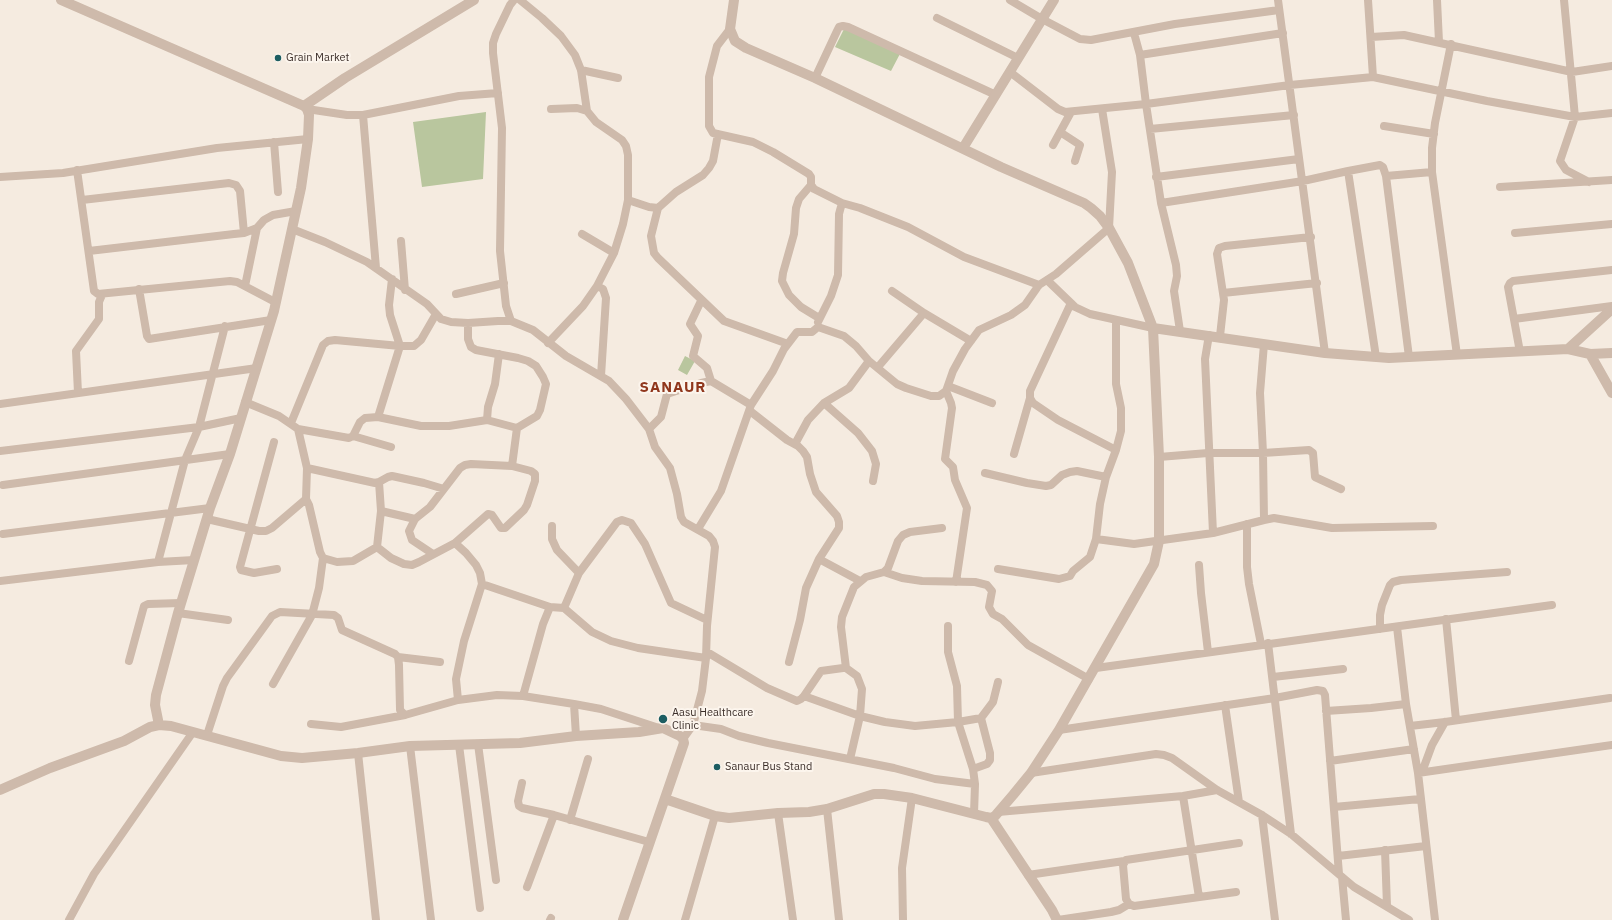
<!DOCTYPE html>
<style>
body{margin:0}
canvas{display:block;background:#f5ebe0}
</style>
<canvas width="1612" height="920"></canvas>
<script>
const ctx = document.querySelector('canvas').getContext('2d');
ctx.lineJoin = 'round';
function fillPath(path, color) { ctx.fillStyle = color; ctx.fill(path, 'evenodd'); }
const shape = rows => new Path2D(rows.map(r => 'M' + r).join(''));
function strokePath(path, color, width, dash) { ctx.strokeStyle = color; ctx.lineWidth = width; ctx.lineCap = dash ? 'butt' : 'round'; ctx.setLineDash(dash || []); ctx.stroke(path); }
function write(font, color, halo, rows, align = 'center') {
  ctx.font = font + ' "IBM Plex Sans",sans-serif'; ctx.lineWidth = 4; ctx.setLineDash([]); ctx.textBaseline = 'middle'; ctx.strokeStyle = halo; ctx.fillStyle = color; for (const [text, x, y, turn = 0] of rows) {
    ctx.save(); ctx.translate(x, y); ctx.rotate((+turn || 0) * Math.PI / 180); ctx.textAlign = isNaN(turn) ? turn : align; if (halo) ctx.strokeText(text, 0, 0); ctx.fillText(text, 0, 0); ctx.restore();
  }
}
const green = shape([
 [847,23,902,50,891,71,835,47],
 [486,112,483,179,422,187,413,122],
 [685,356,695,361,687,375,678,370]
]);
const minor = shape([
 [520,0,542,18,561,36,575,55,581,70,587,111,596,122,622,140,626,146,628,155,628,200,623,224,614,253,597,286,583,306,548,343],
 [1010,0,1042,19,1080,39,1091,40,1175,24,1279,10],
 [1278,0,1325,353],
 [1368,0,1373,77],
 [1437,0,1439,42],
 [1564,0,1575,117,1560,161,1566,170,1589,182],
 [937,18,1018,58],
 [730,29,717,46,709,77,709,126,713,133,753,142,773,152,809,174,811,177,811,185,814,189,842,203,860,208,908,227,964,257,1039,285],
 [1134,33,1140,55,1146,104,1161,203,1176,265,1177,276,1174,291,1180,331],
 [1371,37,1404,35,1413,37,1572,72,1612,66],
 [1451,44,1435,123,1432,148,1432,172,1457,355],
 [1140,55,1283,33],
 [581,70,618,78],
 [1010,72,1058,109,1065,112,1146,104,1290,85,1373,77,1487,101,1575,117,1612,113],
 [815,78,837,31,839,27,843,26,848,27,996,95],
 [307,109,347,115,363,115,459,96,498,93],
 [551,109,577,108,587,111],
 [363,115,376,268],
 [1384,126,1434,134],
 [1150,129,1294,115],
 [1060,132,1080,145,1075,161],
 [274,142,278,192],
 [1053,145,1071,112],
 [77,170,94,291,98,294,230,281,237,282,275,302],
 [1348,171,1376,357],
 [1386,176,1432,172],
 [0,177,63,173,217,148,308,139],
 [1156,177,1299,159],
 [811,185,799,199,796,208,794,234,783,273,782,281,789,295,801,307,819,318],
 [1500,187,1612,180],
 [82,200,229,183,236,185,240,191,244,233],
 [628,200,649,207,658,208,676,192,703,175,709,168,713,161,718,134],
 [1161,203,1303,181,1348,171,1380,165,1383,167,1386,176,1409,357],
 [658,208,651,236,654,253,658,258,724,321,788,344],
 [292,229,325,242,367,262,427,304,441,319,451,322,468,323,498,321,511,321,533,330,566,356,609,381,626,399,649,429,655,447,670,468,677,494,681,517,684,522,709,536,713,541,715,547,707,626,706,658,702,691,693,725,683,739],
 [1515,233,1612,224],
 [582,234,614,253],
 [401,241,405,290],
 [89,251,234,234,244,233,257,228],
 [1047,280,1075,307,1090,314,1153,328],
 [245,286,257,228,264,220,273,215,296,211],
 [597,286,603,289,606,298,601,376],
 [139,289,147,336,149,339,271,320],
 [892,291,924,313,971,341],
 [1223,293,1317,283],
 [456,294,504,283],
 [701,301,690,324,698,336,693,356,707,368,711,381],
 [1071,303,1030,391,1030,398,1033,403,1058,420,1116,450],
 [1514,319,1612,306],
 [511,321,506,306,500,251,502,128,493,53,493,43,496,34,510,5,514,0],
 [818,322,831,296,838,275,839,214,842,203],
 [468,323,468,339,471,347,476,350,518,358,528,361,536,366,543,377,546,384,540,410,537,416,517,428,512,466],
 [1209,335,1205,359,1213,533],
 [1220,336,1224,300,1217,254,1219,248,1225,246,1311,237],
 [1264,344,1260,393,1263,453,1264,520],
 [1520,352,1508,287,1510,283,1513,281,1612,270],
 [878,367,924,313],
 [948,386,992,403],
 [78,393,76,351,99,319,99,302,102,295],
 [824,403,858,433,872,451,876,464,873,481],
 [0,404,257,368],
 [750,411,787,440,798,446,803,451,807,457,810,474,816,492,837,516,839,522,839,528,819,559,806,588,800,620,789,662],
 [378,417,400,346,390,315,389,305,392,279],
 [487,420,488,407,495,384,499,354],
 [291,423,323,345,328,341,335,340,400,346,414,346,421,340,436,314],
 [298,429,349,438,353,436,360,422,365,418,378,417,421,426,449,426,487,420,517,428],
 [649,429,661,417,667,394,701,383,711,381,751,405],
 [353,436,391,447],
 [274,442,240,567,241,570,254,573,277,569],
 [795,444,808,420,824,403,849,388,869,361],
 [0,451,199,427,241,418],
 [1014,454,1030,398],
 [1159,457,1208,453,1263,453,1309,450,1313,453,1315,477,1341,489],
 [307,468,375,483,379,482,388,477,392,476,424,483,444,489],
 [985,473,1027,483,1046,486,1051,485,1062,475,1070,472,1077,471,1106,477],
 [3,485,230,454],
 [306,499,309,505,320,552,323,558,337,562,353,561,377,547,381,511,379,482],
 [381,511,415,519],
 [207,519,259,531,266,531,272,528,306,499,307,468,298,429,279,416,245,402],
 [1247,524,1247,567,1249,584,1261,644],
 [552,526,552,539,557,550,579,573],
 [698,529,721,491,751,405,773,371,784,349,797,332,812,332,818,327,844,336,856,346,869,361,897,384,906,388,931,396,939,396,946,391],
 [3,534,210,508],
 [1096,539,1134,544,1213,533,1264,520,1274,518,1332,528,1433,526],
 [455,543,466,553,476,565,480,573,482,584,464,641,456,679,458,700],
 [377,547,391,558,404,564,412,565,419,562,455,543,488,514,492,515,501,528,505,528,524,510,527,505,535,481,535,474,531,471,512,466,471,464,465,465,460,468,430,507,415,519,409,531,412,540,433,554],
 [819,559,860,581],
 [158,562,185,460,199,427,225,326],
 [1199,565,1201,593,1208,652],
 [998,569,1059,579,1070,576,1073,571,1090,557,1096,539,1100,504,1106,477,1116,450,1121,431,1121,408,1116,384,1116,321],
 [884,572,902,578,922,581,975,582,987,585,992,591,989,607,993,614,1002,619,1028,645,1089,679],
 [0,581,158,562,194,560],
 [956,582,967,508,955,480,953,467,945,459,952,408,951,403,946,391,953,371,965,349,979,330,1011,315,1025,305,1039,285,1056,274,1109,228,1112,172,1102,109],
 [482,584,550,607,564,608,592,632,611,641,638,648,706,658],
 [564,608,579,573,617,522,622,520,631,523,645,544,671,603,707,620],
 [178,613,228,620],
 [1446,619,1456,720],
 [948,626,948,652,957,686,958,722,973,769,975,784,974,814],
 [1397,627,1406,704,1418,773,1435,920],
 [1380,629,1380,615,1382,605,1390,585,1393,582,1401,580,1507,572],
 [1268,643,1291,834],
 [707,652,767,688,797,701,801,699,804,696,821,671,843,668,846,668,857,676,862,689,860,716,850,759],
 [398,657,440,662],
 [129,661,144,606,148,604,181,603],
 [846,668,841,627,842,617,854,587,866,577,884,572,888,568,898,541,903,535,910,532,942,528],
 [1096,668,1552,605],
 [1273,677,1343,669],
 [273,684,312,615,319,588,323,558],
 [523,696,543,624,550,607],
 [804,696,860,716,885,722,915,726,958,722,981,718,990,753,990,760,987,764,973,769],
 [1225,705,1239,802],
 [1326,711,1371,708,1406,704],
 [981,718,993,702,998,682],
 [311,724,341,727,405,715],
 [693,725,721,729,739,736,768,743,894,768,935,779,975,784],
 [1410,726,1445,722,1610,698],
 [1059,730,1275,698,1317,690,1323,691,1325,695,1339,874],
 [207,735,223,686,227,678,272,616,280,612,334,615,338,618,342,630,395,654,398,657,399,665,400,710,405,715,458,700,497,695,523,696,574,704],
 [576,736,574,704,601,709,659,728],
 [478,744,496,880],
 [459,745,480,908],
 [410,746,431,920],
 [358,753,376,920],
 [1330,761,1414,749],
 [1422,772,1432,745,1445,722],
 [1031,773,1156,754,1164,755,1172,758,1217,790,1262,815,1291,834,1354,887,1409,920],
 [1418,773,1612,745],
 [522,783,518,801,519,806,522,808,554,815,649,842],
 [1183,796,1199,897],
 [1334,807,1420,799],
 [827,809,839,920],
 [998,812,1183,796,1217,790],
 [778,813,793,920],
 [1262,815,1275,920],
 [570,820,588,759],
 [1385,850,1387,906],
 [1338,856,1426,846],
 [1028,875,1124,861],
 [1342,877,1346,920],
 [527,887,554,815],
 [1236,892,1134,906,1129,904,1126,899,1123,865,1126,860,1239,843],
 [69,920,94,874,193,732],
 [550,920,551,918],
 [685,920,715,816],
 [903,920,902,868,912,798],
 [1058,920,1111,912,1119,910,1129,904]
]);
const tertiary = shape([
 [61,0,304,106,307,109,309,115,308,139,301,188,274,311,230,454,210,508,178,613,156,695,155,705,159,725],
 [734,0,730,29,735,41,746,48,815,78,1001,167,1084,203,1091,208,1100,216,1109,228,1128,263,1153,328],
 [304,106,345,78,474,0],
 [963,148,1054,0],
 [1568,349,1612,309],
 [1590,354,1612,353],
 [0,790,50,768,124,741,150,727,159,725,171,726,281,756,302,758,358,753,410,746,520,743,576,736,639,732,663,728,680,736,683,739,684,743,623,920],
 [665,799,715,816,729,818,778,813,809,812,827,809,874,794,884,794,912,798,986,817,991,818,995,816,1013,795,1031,773,1059,730,1154,564,1159,541,1159,457,1153,328,1325,353,1389,358,1568,349,1590,354,1612,393],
 [991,818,1052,910,1057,920]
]);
const markers = [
 [278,58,4,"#1c5d61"],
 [663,719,5,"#1c5d61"],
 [717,767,4,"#1c5d61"]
];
const poiNames = [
 ["Grain Market",286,58],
 ["Aasu Healthcare",672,713],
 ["Clinic",672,726],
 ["Sanaur Bus Stand",725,767]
];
const districtNames = [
 ["SANAUR",673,388]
];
fillPath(green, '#b9c69e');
strokePath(minor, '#cebaab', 8);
strokePath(tertiary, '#cebaab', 10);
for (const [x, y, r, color] of markers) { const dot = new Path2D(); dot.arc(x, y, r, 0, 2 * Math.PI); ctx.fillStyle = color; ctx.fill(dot); strokePath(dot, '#fcf5ed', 1.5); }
write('11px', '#3c2f2a', '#fcf5ed', poiNames, 'left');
ctx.letterSpacing = '1px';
write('bold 15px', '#90371d', '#fcf5ed', districtNames);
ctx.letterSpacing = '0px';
</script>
